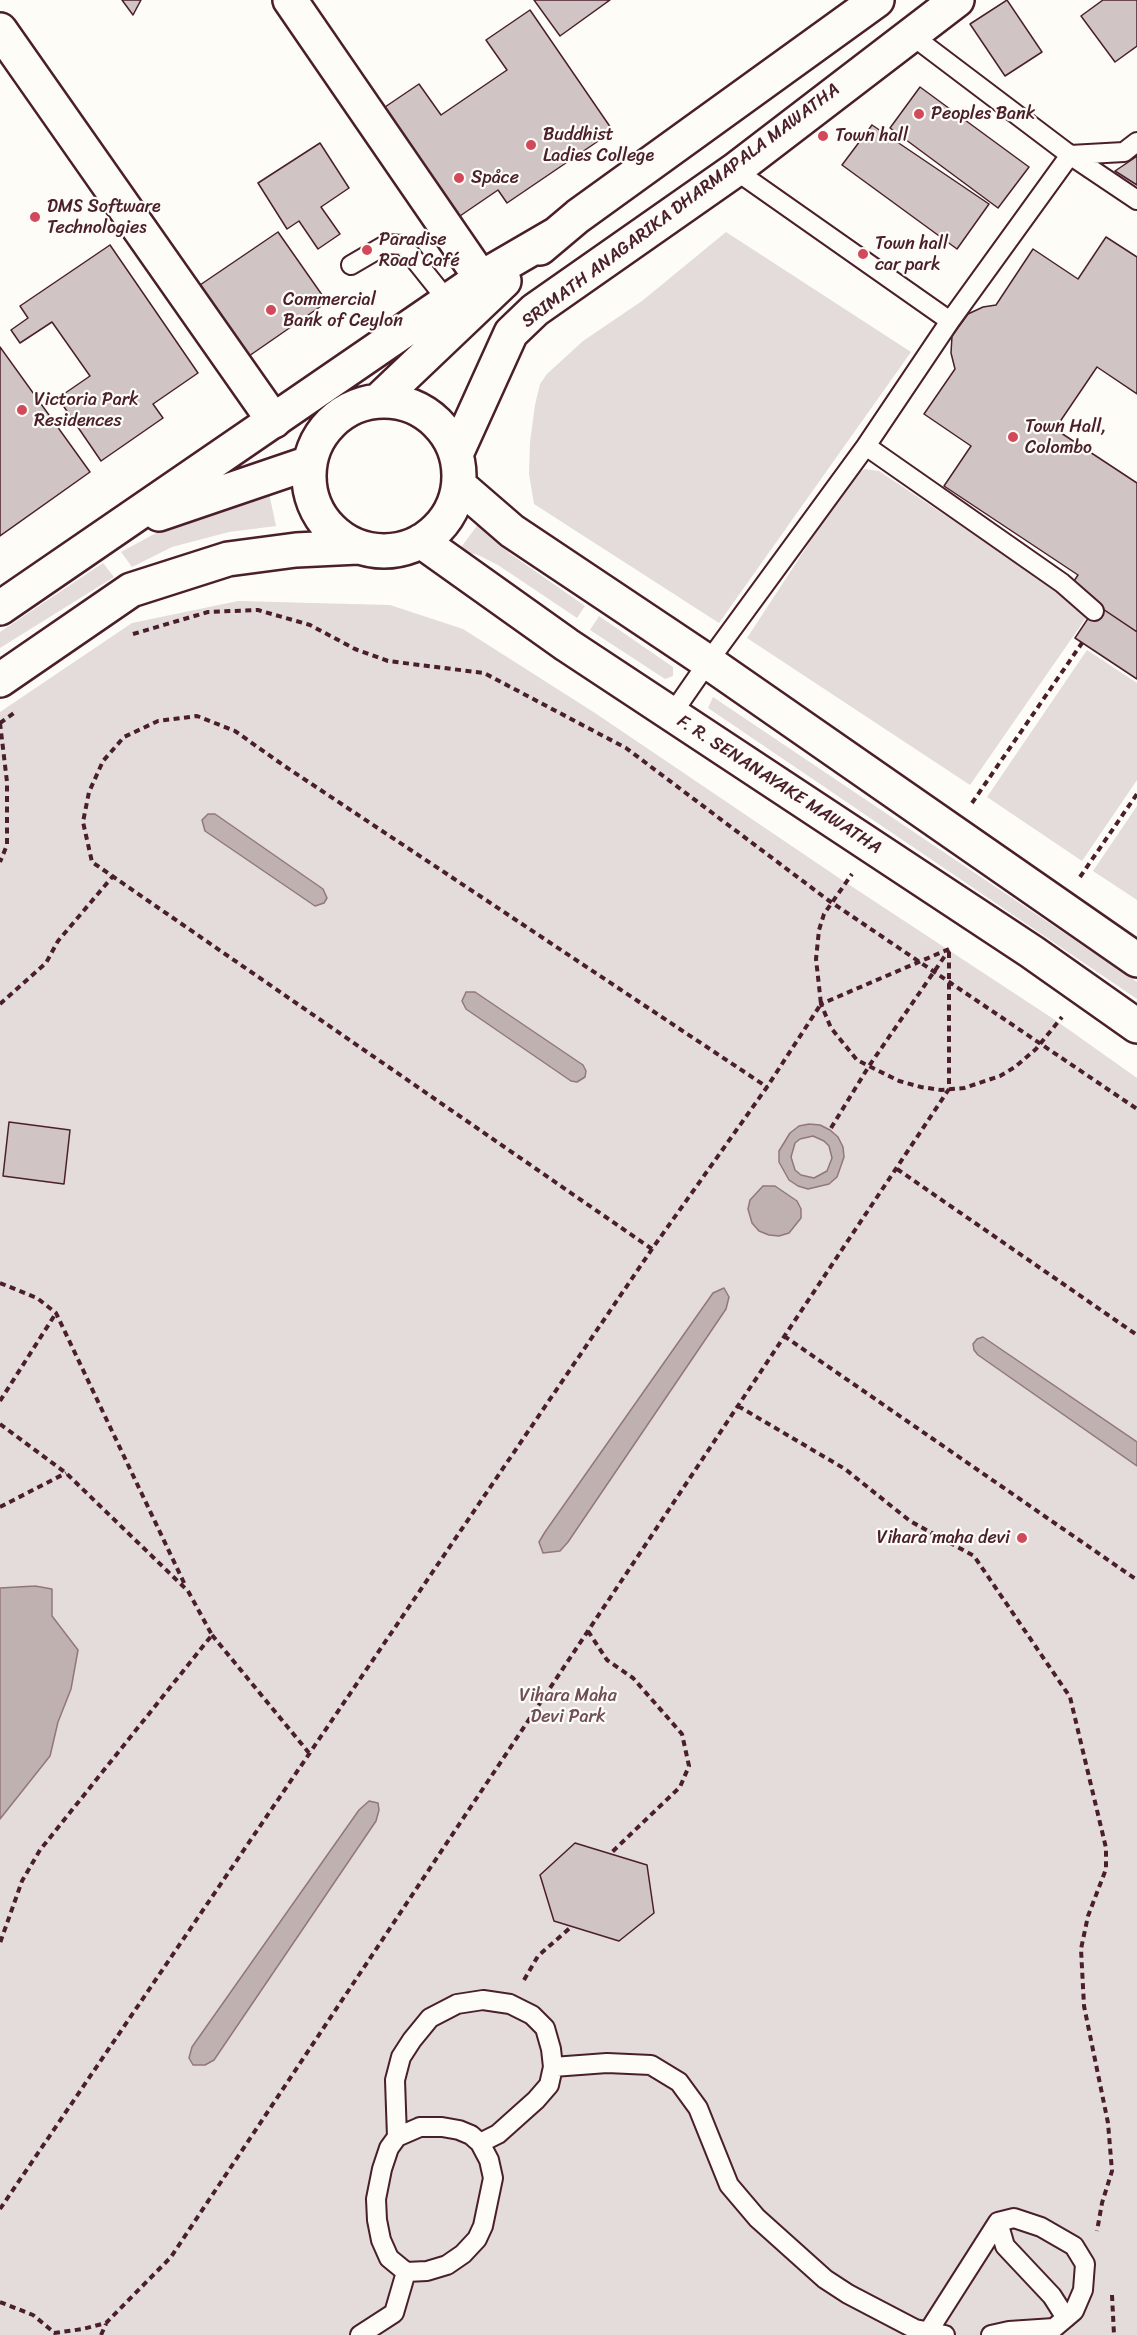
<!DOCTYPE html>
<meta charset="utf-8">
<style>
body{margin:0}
canvas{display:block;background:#fdfcf7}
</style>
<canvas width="1137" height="2335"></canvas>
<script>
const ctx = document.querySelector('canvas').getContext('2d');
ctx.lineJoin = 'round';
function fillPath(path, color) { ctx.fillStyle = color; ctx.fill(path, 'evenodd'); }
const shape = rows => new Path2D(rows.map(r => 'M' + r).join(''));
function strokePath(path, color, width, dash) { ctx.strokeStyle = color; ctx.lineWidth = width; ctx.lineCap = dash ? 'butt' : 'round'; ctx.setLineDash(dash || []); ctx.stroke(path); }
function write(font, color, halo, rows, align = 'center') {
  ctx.font = font + ' Sriracha,sans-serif'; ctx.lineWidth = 4.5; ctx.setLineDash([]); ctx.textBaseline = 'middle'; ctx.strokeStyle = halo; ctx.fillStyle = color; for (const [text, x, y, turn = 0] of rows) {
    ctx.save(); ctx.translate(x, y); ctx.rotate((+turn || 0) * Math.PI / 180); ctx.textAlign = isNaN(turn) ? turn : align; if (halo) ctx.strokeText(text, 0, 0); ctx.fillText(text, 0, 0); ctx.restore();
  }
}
const green = shape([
 [726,232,911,352,719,623,534,504,529,474,530,442,535,405,540,384,547,374,583,341,642,301],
 [865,469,879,471,1090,612,970,785,747,638,853,476],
 [269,493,276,526,229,532,172,547,132,567,121,552,167,527],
 [479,523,509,553,585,606,577,618,498,565,478,555,459,550],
 [103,563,114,577,0,648,0,632],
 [238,601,390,605,463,629,595,713,842,880,1058,1022,1137,1078,1137,2335,0,2335,0,712,132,623],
 [599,616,673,667,673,676,665,679,590,630],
 [1087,650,1137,683,1137,780,1082,861,987,797],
 [713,697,1137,982,1137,999,708,708],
 [1137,806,1137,900,1093,871]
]);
const water = shape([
 [208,814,215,814,323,889,327,898,324,903,315,906,205,831,202,820,208,814],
 [466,992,475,992,583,1065,586,1071,585,1077,577,1082,571,1081,466,1009,462,1001,466,992],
 [809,1124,820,1125,830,1130,838,1137,843,1147,844,1157,837,1177,829,1184,808,1189,798,1186,789,1180,779,1162,779,1151,790,1133,799,1126,809,1124],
 [813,1136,824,1141,829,1146,832,1158,827,1171,814,1178,801,1175,795,1170,791,1157,795,1143,800,1139,813,1136],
 [763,1186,775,1186,797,1201,801,1209,801,1218,789,1233,779,1236,769,1235,759,1231,752,1223,748,1209,750,1200,763,1186],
 [724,1288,729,1297,726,1309,568,1542,560,1551,543,1553,539,1542,545,1532,713,1293,724,1288],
 [983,1337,1137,1442,1137,1466,978,1355,974,1350,973,1344,977,1339,983,1337],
 [35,1586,52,1589,52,1616,78,1650,71,1689,58,1722,50,1756,0,1819,0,1588,35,1586],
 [369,1801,378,1803,379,1810,376,1821,214,2060,205,2065,193,2065,189,2058,192,2047,359,1810,369,1801]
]);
const building = shape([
 [122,0,141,0,133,15,122,0],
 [534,0,610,0,560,36,534,0],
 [1007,0,1042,52,1005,76,970,24,1007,0],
 [1103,0,1137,0,1137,46,1115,62,1081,16,1103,0],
 [530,10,613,131,507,203,498,190,457,218,382,109,419,84,441,115,507,70,486,40,530,10],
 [920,87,1029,167,998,208,890,128,920,87],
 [872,125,989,204,957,249,842,165,872,125],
 [320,143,349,188,321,207,340,234,318,249,299,221,287,229,258,183,320,143],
 [1137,156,1137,185,1115,171,1137,156],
 [278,232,327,302,249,356,200,285,278,232],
 [1106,237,1137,257,1137,394,1097,367,1055,429,1137,483,1137,632,1070,587,1078,575,944,486,971,446,924,414,955,369,951,353,952,336,968,314,983,307,996,305,1033,249,1078,279,1106,237],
 [110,245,198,373,153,404,163,418,101,461,58,398,90,376,52,322,20,343,11,330,28,318,20,306,110,245],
 [0,347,90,472,0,536,0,347],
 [1097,605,1137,632,1137,679,1075,638,1097,605],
 [9,1122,70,1130,64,1184,3,1176,9,1122],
 [575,1843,647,1865,654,1913,619,1941,554,1921,540,1875,575,1843]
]);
const path = shape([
 [133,634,208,612,258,610,310,625,355,649,388,661,484,673,626,748,828,900,1137,1109],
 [0,723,14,713],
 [0,723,7,782,7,845,0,862],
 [972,803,1082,643],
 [1080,877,1137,794],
 [949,949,821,1004,831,1028,857,1060,899,1081,921,1087,941,1090,964,1088,1000,1076,1015,1067,1036,1049,1062,1017],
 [0,1004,46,963,58,941,113,876],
 [831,1128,869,1066,949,950],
 [897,1169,1137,1335],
 [652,1249,92,862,83,822,89,792,103,761,124,737,158,721,197,716,235,731,283,765,767,1087],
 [0,1283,37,1298,56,1313,186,1587],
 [784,1336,1137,1580],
 [0,1401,56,1313],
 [738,1406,845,1469,910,1521,974,1556,1070,1697,1106,1848,1106,1869,1088,1916,1081,1949,1084,2006,1108,2123,1112,2171,1102,2203,1097,2231],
 [0,1424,66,1473,188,1591,212,1635,40,1850,22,1881,0,1943],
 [0,1507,66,1473],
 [588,1631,607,1660,633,1678,682,1734,689,1766,680,1787,610,1854],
 [212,1635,309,1753],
 [524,1980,538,1956,571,1927],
 [0,2209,652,1249,767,1087,821,1004,816,959,819,930,824,914,852,874],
 [1112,2295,1114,2335],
 [0,2302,33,2315,56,2334],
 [54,2333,83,2329,106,2323,171,2257,949,1089,949,949],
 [101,2335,106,2324]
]);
const lane = shape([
 [910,34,1070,155,1137,200],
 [735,170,950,321],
 [351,265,387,244,403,245,447,300],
 [866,446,1062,583,1094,611],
 [672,714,708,662,866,446,950,321,1070,155,1124,152,1137,142],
 [553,2067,607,2063,651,2065,679,2082,698,2108,729,2185,757,2218,825,2279,848,2294,915,2329,945,2335],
 [420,2127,442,2127,459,2130,471,2135,480,2143,489,2160,493,2178,483,2226,477,2239,463,2254,447,2265,427,2271,406,2272,389,2258,381,2240,377,2220,376,2199,382,2169,389,2148,397,2137,420,2127],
 [397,2137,395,2080,401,2057,412,2040,430,2018,457,2004,483,2000,510,2004,532,2015,545,2028,551,2049,553,2067,549,2085,536,2100,498,2134,480,2143],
 [998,2222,1005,2246,1052,2296,1066,2318],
 [360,2335,394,2313,406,2272],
 [926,2335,998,2222,1014,2218,1041,2227,1074,2246,1085,2264,1083,2290,1074,2311,1054,2328,1009,2331,991,2335]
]);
const street = shape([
 [290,0,481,278],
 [0,30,274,421]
]);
const secondary = shape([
 [540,248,578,216,877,0],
 [379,400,504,281],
 '309 476a75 75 0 1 1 150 0a75 75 0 1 1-150 0Z',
 [457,452,511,333,535,310,735,170,957,0],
 [460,486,512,531,708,662,1137,960],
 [159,514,309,463],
 [421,541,567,645,1032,952,1137,1026],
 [0,608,481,278,555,235],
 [0,680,131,590,228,559,296,550,358,547]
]);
const markers = [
 [919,114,6,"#d1495b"],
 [823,136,6,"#d1495b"],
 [531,145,6,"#d1495b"],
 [459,178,6,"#d1495b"],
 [35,217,6,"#d1495b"],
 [367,250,6,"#d1495b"],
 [863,254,6,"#d1495b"],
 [271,310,6,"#d1495b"],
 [22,410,6,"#d1495b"],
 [1013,437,6,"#d1495b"],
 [1022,1538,6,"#d1495b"]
];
const poiNames = [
 ["Peoples Bank",931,114],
 ["Buddhist",543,135],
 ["Ladies College",543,156],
 ["Town hall",835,136],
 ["Spåce",471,178],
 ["DMS Software",47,207],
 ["Technologies",47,228],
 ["Paradise",379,240],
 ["Road Café",379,261],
 ["Town hall",875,244],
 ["car park",875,265],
 ["Commercial",283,300],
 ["Bank of Ceylon",283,321],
 ["Victoria Park",34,400],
 ["Residences",34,421],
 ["Town Hall,",1025,427],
 ["Colombo",1025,448],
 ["Vihara maha devi",1010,1538,"right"]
];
const streetNames = [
 ["SRIMATH ANAGARIKA DHARMAPALA MAWATHA",681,206,-37],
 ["F. R. SENANAYAKE MAWATHA",779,785,33]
];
const parkNames = [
 ["Vihara Maha",568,1696],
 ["Devi Park",568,1717]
];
fillPath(green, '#e3dcda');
fillPath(water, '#c0b1b1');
strokePath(water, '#91777b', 1.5);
fillPath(building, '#d0c5c4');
strokePath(building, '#4a1f2b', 1.5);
strokePath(lane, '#4a1f2b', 22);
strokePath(street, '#4a1f2b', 38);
strokePath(secondary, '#4a1f2b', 38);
strokePath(path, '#4a1f2b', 4, [6, 4.5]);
strokePath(lane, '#fdfcf7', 18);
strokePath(street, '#fdfcf7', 33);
strokePath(secondary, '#fdfcf7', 33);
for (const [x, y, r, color] of markers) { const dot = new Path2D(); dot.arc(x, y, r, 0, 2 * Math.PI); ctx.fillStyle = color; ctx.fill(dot); strokePath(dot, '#fdfcf7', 2); }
write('18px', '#4a1f2b', '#fdfcf7', poiNames, 'left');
write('18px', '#4a1f2b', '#fdfcf7', streetNames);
write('18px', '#704e57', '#fdfcf7', parkNames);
</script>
